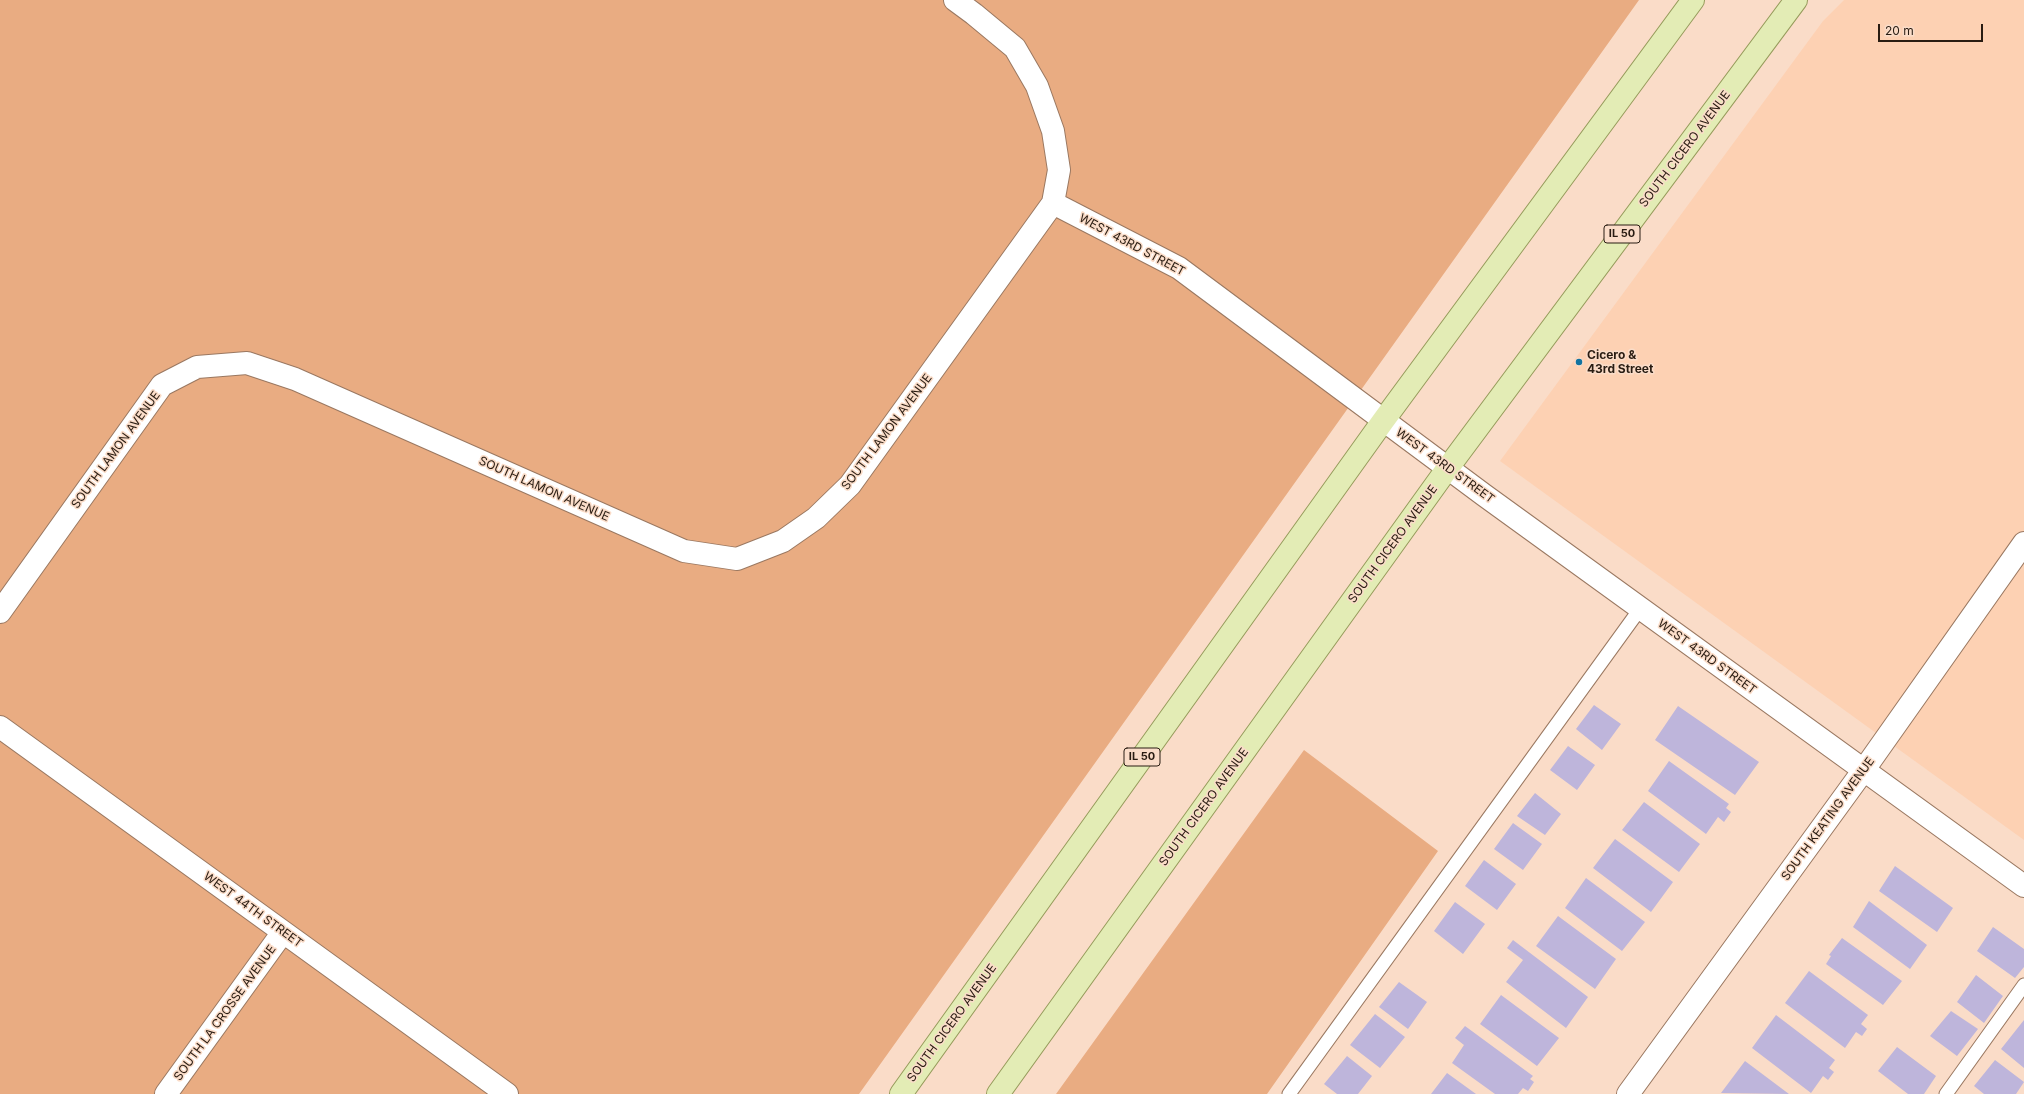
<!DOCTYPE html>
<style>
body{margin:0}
#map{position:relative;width:2024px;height:1094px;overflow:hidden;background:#fadcc8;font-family:Inter,sans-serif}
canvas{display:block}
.scale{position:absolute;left:1878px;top:24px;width:105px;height:18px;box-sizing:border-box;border:2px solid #291c12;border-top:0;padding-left:5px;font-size:12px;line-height:14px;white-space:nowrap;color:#291c12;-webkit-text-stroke:3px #fadcc8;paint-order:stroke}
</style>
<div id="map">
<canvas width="2024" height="1094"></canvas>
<div class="scale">20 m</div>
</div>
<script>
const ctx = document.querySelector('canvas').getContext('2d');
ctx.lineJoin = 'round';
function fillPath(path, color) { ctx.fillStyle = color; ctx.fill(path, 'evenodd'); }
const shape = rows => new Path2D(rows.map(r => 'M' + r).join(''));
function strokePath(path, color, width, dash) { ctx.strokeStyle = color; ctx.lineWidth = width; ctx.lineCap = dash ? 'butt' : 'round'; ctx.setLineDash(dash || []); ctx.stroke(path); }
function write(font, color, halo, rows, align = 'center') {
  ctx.font = font + ' Inter,sans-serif'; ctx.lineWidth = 3; ctx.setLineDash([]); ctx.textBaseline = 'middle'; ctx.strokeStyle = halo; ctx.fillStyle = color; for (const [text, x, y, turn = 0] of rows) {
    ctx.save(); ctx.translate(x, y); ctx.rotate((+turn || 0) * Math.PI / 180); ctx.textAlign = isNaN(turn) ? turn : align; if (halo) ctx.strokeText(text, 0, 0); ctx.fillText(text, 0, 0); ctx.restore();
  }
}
const built = shape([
 [1844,0,2024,0,2024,840,1500,461,1823,21]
]);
const green = shape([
 [0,0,1639,0,859,1094,0,1094],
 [1304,750,1438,851,1267,1094,1056,1094]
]);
const building = shape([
 [1594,705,1621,724,1602,750,1576,729],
 [1678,706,1759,762,1735,795,1655,740],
 [1568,746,1595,765,1577,790,1550,770],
 [1669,761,1729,804,1726,808,1731,812,1724,822,1718,817,1706,834,1648,791],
 [1535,793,1561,814,1545,835,1517,816],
 [1644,802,1700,844,1679,872,1622,830],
 [1513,823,1542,844,1523,870,1494,849],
 [1615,839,1673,882,1651,912,1593,868],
 [1484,860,1516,884,1497,910,1465,886],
 [1895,866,1953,908,1937,932,1879,891],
 [1586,878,1645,922,1622,951,1565,908],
 [1869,901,1927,945,1910,969,1853,927],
 [1455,902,1485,924,1463,954,1434,931],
 [1558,916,1616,959,1595,989,1536,946],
 [1993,927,2024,949,2024,967,2015,978,1977,951],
 [1842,938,1902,981,1883,1005,1826,964,1831,956,1829,955],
 [1513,940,1588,997,1566,1028,1506,982,1523,960,1507,948],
 [1809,971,1868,1015,1861,1024,1867,1029,1862,1036,1856,1032,1845,1048,1785,1003],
 [1976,975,2003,996,1984,1023,1957,1002],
 [1399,982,1427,1002,1408,1029,1379,1007],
 [1501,995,1559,1038,1537,1066,1480,1024],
 [1951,1011,1978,1029,1957,1056,1930,1036],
 [1375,1014,1405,1037,1380,1068,1350,1045],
 [1776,1015,1835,1060,1829,1068,1834,1072,1828,1080,1823,1076,1811,1093,1752,1048],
 [2024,1020,2024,1068,2001,1049],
 [1465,1026,1533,1076,1530,1079,1534,1082,1528,1091,1523,1088,1518,1094,1495,1094,1452,1063,1464,1045,1455,1038],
 [1897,1047,1936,1076,1924,1094,1908,1094,1878,1071],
 [1347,1056,1372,1076,1358,1094,1337,1094,1324,1084],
 [1995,1060,2024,1082,2016,1094,1984,1094,1974,1086],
 [1745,1061,1789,1094,1721,1093],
 [1447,1073,1476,1094,1431,1094]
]);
const lane = shape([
 [1289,1094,1640,609],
 [1946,1094,2024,985]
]);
const street = shape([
 [1053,203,1179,268,1484,495,2024,886],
 [0,612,162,385,197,367,247,363,295,379,684,551,737,559,783,541,816,518,850,485,1053,203,1059,170,1053,131,1037,86,1015,48,974,14,955,0],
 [0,727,507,1094],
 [166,1094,283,932],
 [1628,1094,1863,771,2024,543]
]);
const primary = shape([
 [901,1094,1383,421,1693,0],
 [998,1094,1447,469,1796,0]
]);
const markers = [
 [1579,362,4,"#1273a0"]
];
const shields = [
 [1622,234,36],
 [1142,757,36]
];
const shieldNames = [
 ["IL 50",1622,234],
 ["IL 50",1142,757]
];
const streetNames = [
 ["SOUTH CICERO AVENUE",1685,149,-53],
 ["WEST 43RD STREET",1132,245,28],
 ["SOUTH LAMON AVENUE",887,432,-53],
 ["SOUTH LAMON AVENUE",116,450,-54],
 ["WEST 43RD STREET",1445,466,36],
 ["SOUTH LAMON AVENUE",544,489,24],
 ["SOUTH CICERO AVENUE",1393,544,-54],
 ["WEST 43RD STREET",1707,657,36],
 ["SOUTH CICERO AVENUE",1204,807,-54],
 ["SOUTH KEATING AVENUE",1828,819,-54],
 ["WEST 44TH STREET",253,910,36],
 ["SOUTH LA CROSSE AVENUE",225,1013,-54],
 ["SOUTH CICERO AVENUE",952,1023,-54]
];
const poiNames = [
 ["Cicero &",1587,355],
 ["43rd Street",1587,369]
];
fillPath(built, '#fdd1b3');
fillPath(green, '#e9ac82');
fillPath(building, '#beb5db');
strokePath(lane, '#9a7861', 15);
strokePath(street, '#9a7861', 24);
strokePath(primary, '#969b5b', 24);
strokePath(lane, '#fff', 13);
strokePath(street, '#fff', 22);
strokePath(primary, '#e3ecb5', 22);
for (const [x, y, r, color] of markers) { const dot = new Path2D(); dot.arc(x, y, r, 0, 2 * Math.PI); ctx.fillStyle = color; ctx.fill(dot); strokePath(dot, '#fadcc8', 1.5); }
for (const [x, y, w] of shields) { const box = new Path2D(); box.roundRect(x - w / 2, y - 9, w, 18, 3); ctx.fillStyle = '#fadcc8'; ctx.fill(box); strokePath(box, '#291c12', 1); }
write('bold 11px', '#291c12', null, shieldNames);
write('12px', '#291c12', '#fadcc8', streetNames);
write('bold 12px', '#291c12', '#fadcc8', poiNames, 'left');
</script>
